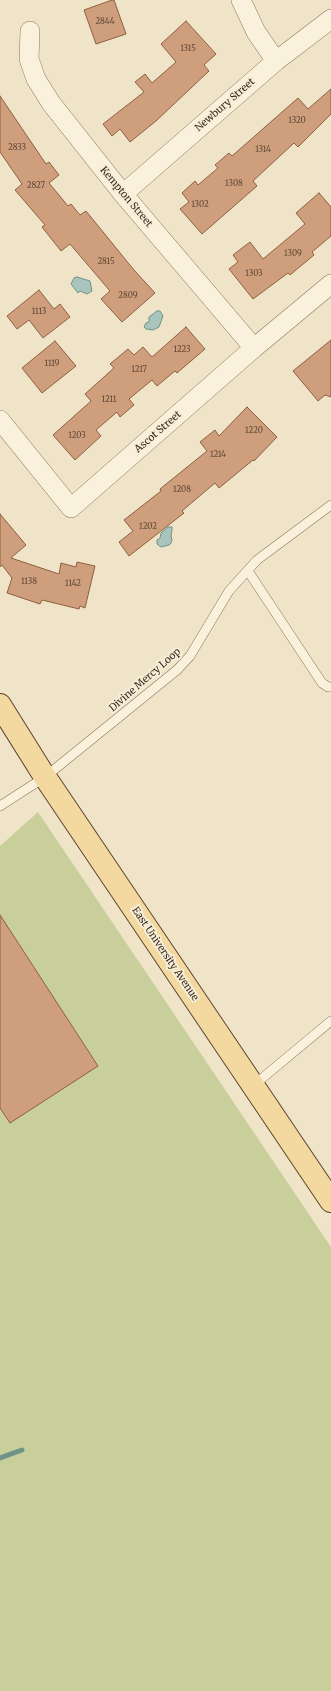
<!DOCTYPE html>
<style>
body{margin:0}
canvas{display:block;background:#f0e4c8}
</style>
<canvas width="331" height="1691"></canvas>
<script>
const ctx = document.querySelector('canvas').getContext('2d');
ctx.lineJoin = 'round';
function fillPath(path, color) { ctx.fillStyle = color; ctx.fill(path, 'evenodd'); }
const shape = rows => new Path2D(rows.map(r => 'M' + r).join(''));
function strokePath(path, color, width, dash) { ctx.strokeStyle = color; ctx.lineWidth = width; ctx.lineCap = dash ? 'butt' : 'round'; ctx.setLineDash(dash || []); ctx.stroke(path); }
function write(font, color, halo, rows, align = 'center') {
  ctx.font = font + ' Merriweather,serif'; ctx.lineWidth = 4; ctx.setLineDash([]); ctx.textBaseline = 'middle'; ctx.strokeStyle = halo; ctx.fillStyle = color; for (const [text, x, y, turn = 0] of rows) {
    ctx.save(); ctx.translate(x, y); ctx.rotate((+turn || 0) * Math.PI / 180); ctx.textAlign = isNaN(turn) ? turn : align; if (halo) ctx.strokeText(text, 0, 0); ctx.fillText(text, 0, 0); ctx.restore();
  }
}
const green = shape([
 [38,812,331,1247,331,1691,0,1691,0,846]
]);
const water = shape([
 [77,277,90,281,92,291,87,294,80,291,78,293,71,284,74,278,77,277],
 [157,311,160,311,163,316,159,327,153,330,146,329,144,327,146,323,149,322,149,317,157,311],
 [168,527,172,527,172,530,171,536,172,540,171,543,169,545,161,547,157,544,157,540,160,538,161,533,168,527]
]);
const stream = shape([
 [0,1458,22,1450]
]);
const building = shape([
 [112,0,114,0,126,34,96,44,84,10,112,0],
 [186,21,216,54,204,65,209,71,156,121,130,142,120,129,112,136,103,124,144,92,135,82,145,74,152,83,176,62,161,44,186,21],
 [331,89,331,114,298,147,294,143,253,181,257,186,202,234,180,209,189,202,182,193,195,181,198,185,218,168,215,165,229,153,232,156,298,98,308,109,331,89],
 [0,96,46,164,49,162,59,175,49,183,68,206,71,204,80,215,86,211,134,270,155,293,122,322,101,299,110,291,70,244,61,251,42,227,45,225,15,190,22,184,0,152,0,96],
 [319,193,331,207,331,236,312,252,314,255,290,275,288,273,253,299,229,269,238,262,233,255,250,242,263,259,305,224,296,213,319,193],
 [39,290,54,309,60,304,70,317,43,338,29,320,17,329,7,316,39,290],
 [186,327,205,349,177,373,175,371,157,386,152,380,129,399,134,405,120,417,117,412,96,430,101,436,75,460,53,435,91,401,85,394,114,368,110,364,128,349,134,355,143,347,152,357,186,327],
 [331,340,331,397,325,395,318,401,293,371,331,340],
 [55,341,76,366,42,393,22,368,55,341],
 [247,407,277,437,254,461,253,460,219,488,215,483,182,511,184,513,129,556,119,542,133,531,124,520,161,491,160,489,207,451,200,442,215,430,219,436,247,407],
 [0,514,26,545,11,558,59,574,61,563,76,567,77,562,95,566,85,608,80,606,79,609,42,600,40,604,7,593,12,578,2,565,0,567,0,514],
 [0,915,98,1066,10,1123,0,1108,0,915]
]);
const lane = shape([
 [248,571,322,683,328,687,331,687],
 [0,806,45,777,177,670,190,656,229,591,257,560,331,505],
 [254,1085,331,1021]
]);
const street = shape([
 [241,0,256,32,276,61],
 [30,31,29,59,36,79,51,103,123,194,254,348],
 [123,194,276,61,331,19],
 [0,420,71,508,254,348,331,284]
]);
const primary = shape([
 [0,705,45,777,331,1201]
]);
const numberNames = [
 ["2844",105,22],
 ["1315",188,49],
 ["1320",297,121],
 ["2833",17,148],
 ["1314",263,150],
 ["1308",234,184],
 ["2827",36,186],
 ["1302",200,205],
 ["1309",293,254],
 ["2815",106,262],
 ["1303",254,274],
 ["2809",128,296],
 ["1113",39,312],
 ["1223",182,350],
 ["1119",52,364],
 ["1217",139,370],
 ["1211",109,400],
 ["1220",254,431],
 ["1203",77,436],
 ["1214",218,455],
 ["1208",182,490],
 ["1202",148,527],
 ["1138",29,582],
 ["1142",73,584]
];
const streetNames = [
 ["Newbury Street",225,105,-41],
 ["Kempton Street",126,197,50],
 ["Ascot Street",158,432,-41],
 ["Divine Mercy Loop",145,680,-41],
 ["East University Avenue",165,954,56]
];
fillPath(green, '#c9cf9b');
fillPath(water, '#a9c4bc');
strokePath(water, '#6f938a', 1);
strokePath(stream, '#6f938a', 5);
fillPath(building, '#cf9f7d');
strokePath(building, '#8d5f41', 1);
strokePath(lane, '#8d765c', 10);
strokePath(street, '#8d765c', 20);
strokePath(primary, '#5b4430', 24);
strokePath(lane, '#faf1dc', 9);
strokePath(street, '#faf1dc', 19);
strokePath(primary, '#f3d9a0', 22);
write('8px', '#624a37', null, numberNames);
write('10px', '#3d2e20', '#f7eed8', streetNames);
</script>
